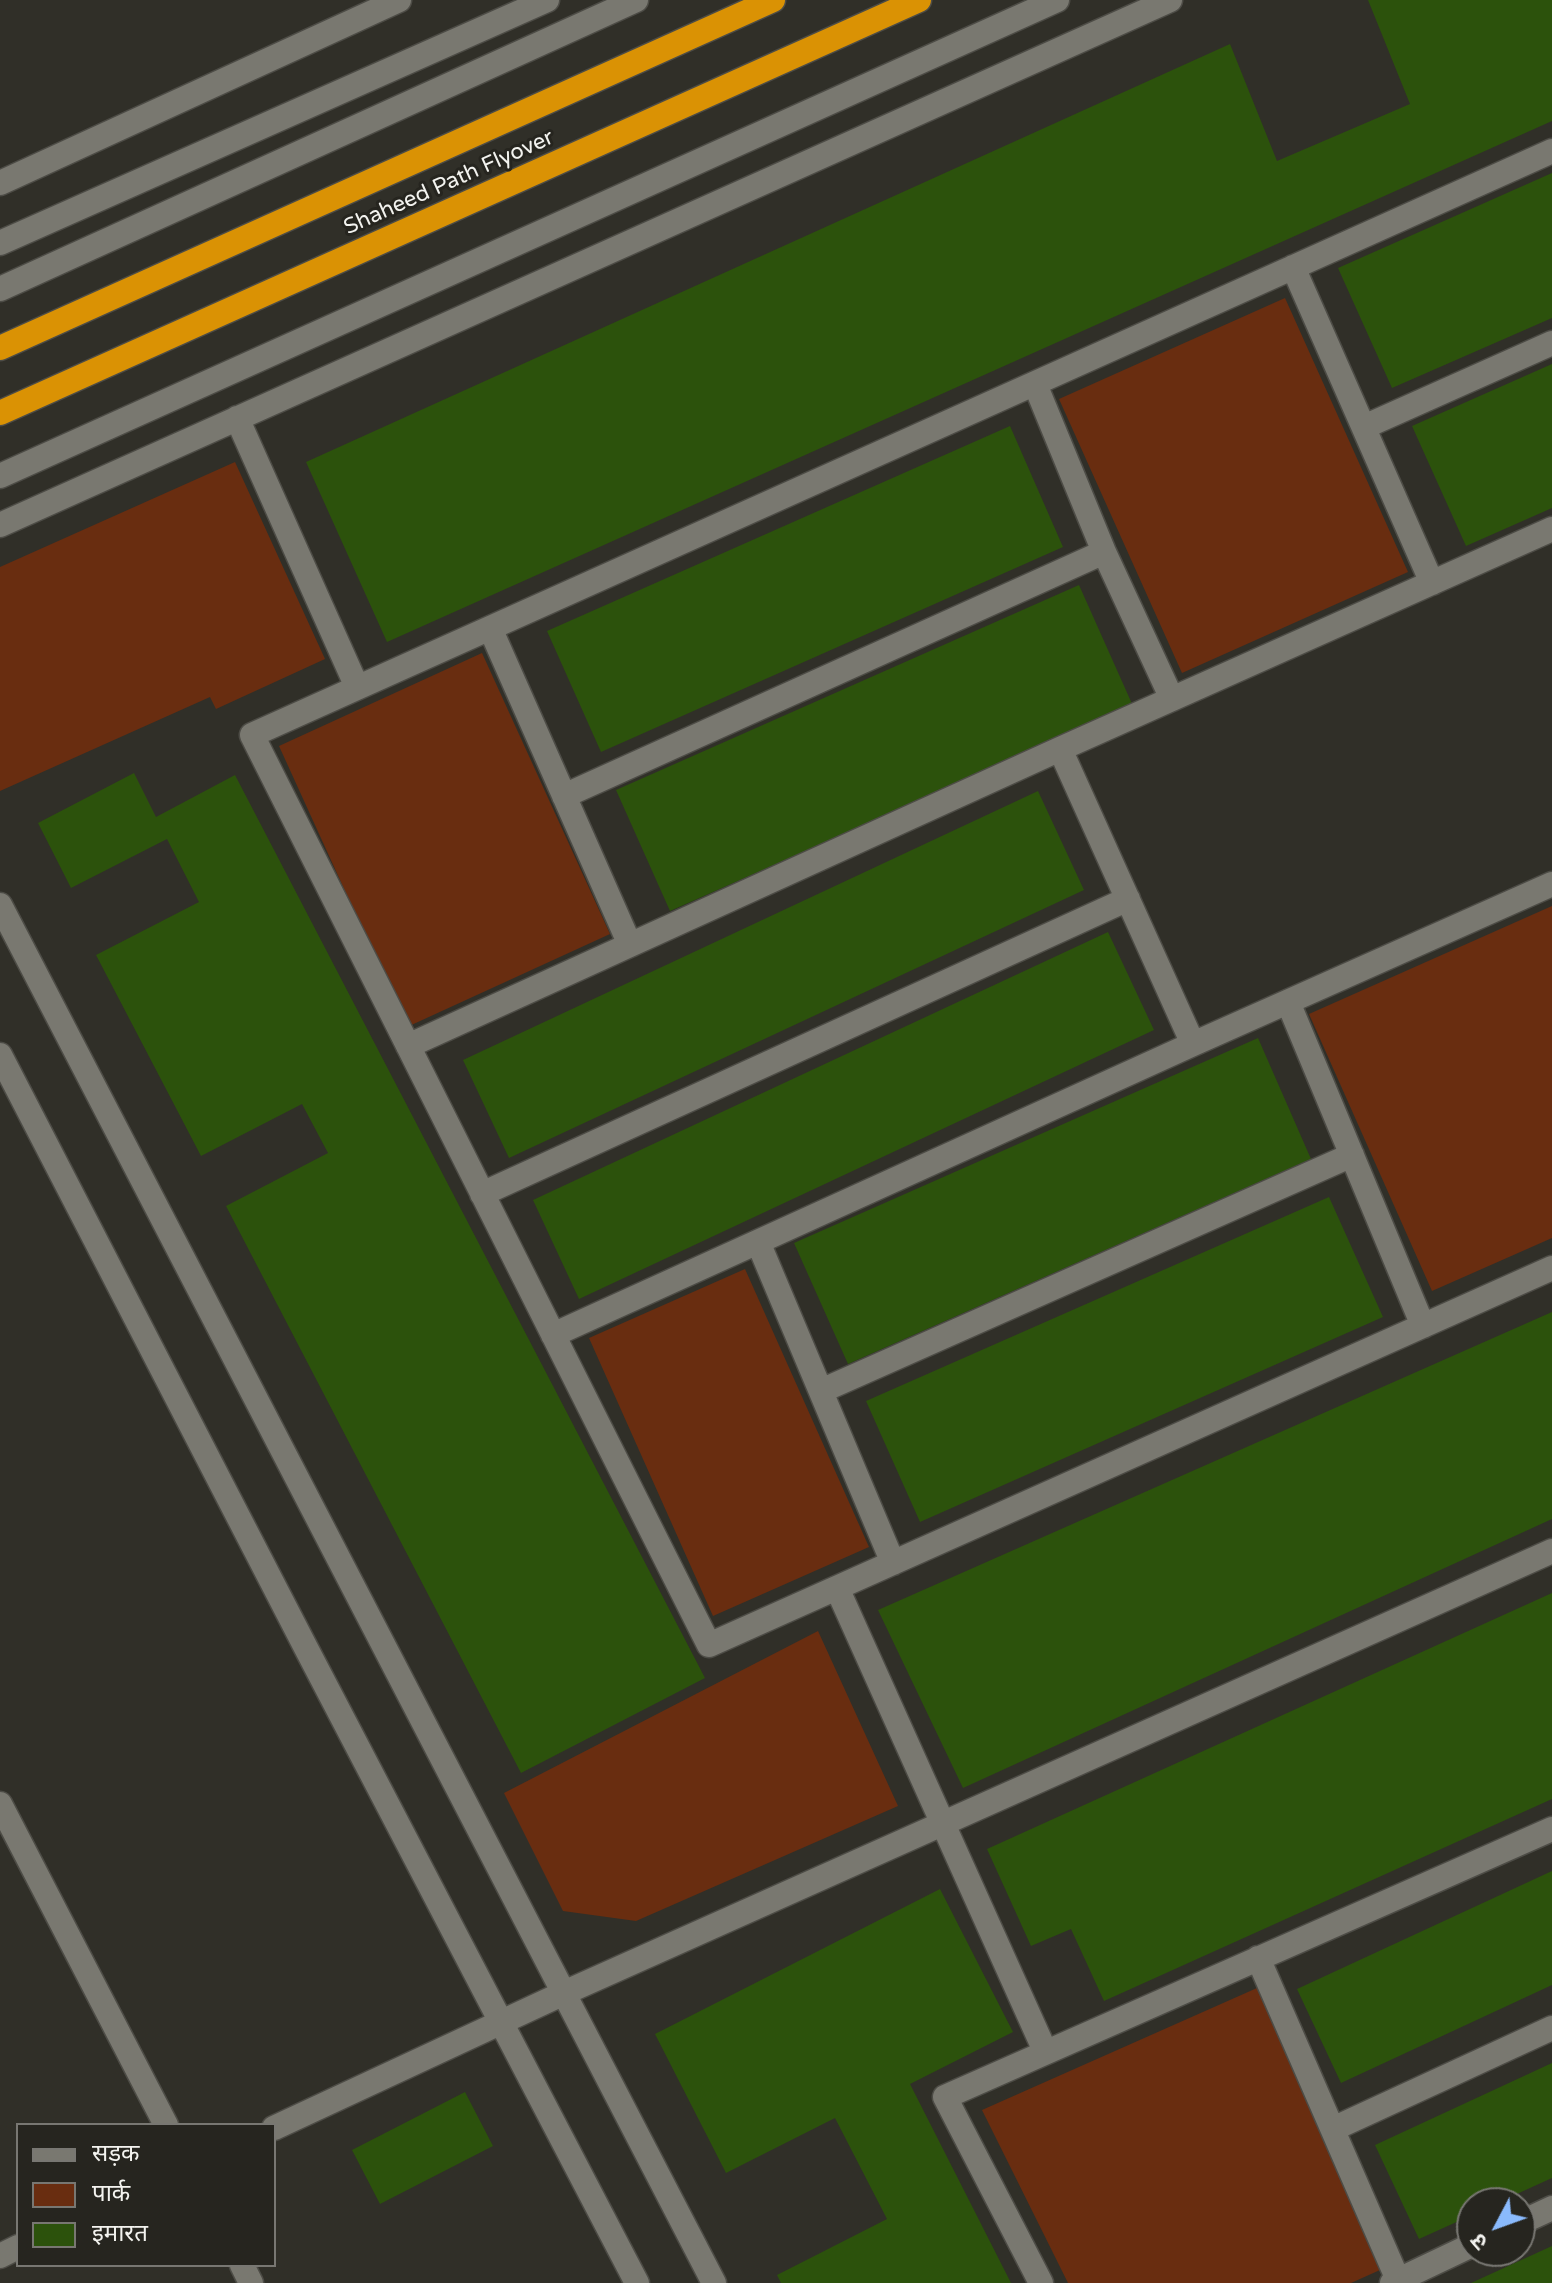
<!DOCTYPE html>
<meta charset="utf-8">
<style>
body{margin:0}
#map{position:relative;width:1552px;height:2283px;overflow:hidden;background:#302f28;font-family:"Varela Round","Noto Sans Devanagari",sans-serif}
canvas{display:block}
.legend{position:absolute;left:16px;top:2123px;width:260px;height:144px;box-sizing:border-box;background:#26251f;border:2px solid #787772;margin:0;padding:10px 14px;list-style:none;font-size:24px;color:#f3f3ef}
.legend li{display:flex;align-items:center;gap:16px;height:40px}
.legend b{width:40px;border:2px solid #787772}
.north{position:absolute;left:1456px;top:2187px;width:80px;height:80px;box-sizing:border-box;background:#26251f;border:2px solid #787772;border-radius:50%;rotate:229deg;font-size:22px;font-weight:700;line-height:32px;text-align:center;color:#f3f3ef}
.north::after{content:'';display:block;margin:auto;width:28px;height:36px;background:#8abafc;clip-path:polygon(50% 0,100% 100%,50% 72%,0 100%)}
</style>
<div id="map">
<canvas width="1552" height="2283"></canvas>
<ul class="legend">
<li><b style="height:10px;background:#797870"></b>सड़क</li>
<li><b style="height:22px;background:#692d10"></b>पार्क</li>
<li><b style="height:22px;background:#2c520c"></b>इमारत</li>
</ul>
<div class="north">उ</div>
</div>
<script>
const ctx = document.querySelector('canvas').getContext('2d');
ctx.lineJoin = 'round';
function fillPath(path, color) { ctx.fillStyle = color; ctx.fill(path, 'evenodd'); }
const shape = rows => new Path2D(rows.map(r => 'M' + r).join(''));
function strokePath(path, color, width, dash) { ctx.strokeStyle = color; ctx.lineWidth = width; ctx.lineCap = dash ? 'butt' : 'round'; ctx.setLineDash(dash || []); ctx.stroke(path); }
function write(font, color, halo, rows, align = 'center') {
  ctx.font = font + ' "Varela Round",sans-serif'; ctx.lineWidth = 6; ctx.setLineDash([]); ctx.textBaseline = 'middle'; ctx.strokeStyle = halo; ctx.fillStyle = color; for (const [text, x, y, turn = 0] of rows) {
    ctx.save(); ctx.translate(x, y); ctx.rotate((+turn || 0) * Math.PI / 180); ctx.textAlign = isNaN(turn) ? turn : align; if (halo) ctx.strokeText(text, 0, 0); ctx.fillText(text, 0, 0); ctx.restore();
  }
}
const green = shape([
 [1285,298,1408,572,1182,673,1059,399],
 [235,462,325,659,216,709,210,697,0,791,0,567],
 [482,653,610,934,407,1027,279,746],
 [1552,906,1552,1238,1432,1291,1309,1014],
 [745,1269,869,1547,713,1616,589,1338],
 [818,1631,898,1806,636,1921,563,1911,504,1793],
 [1257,1988,1380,2270,1351,2283,1068,2283,982,2110]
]);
const building = shape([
 [1368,0,1552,0,1552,121,387,642,306,462,1230,44,1277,161,1410,104],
 [1552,173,1552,318,1392,388,1338,268],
 [1552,364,1552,508,1466,546,1412,426],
 [1010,426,1063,547,601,752,547,631],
 [1079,585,1133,706,670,911,616,790],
 [134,773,156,817,235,775,705,1678,521,1773,226,1206,328,1153,302,1104,201,1156,96,955,199,902,167,839,71,888,38,823],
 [1038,791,1084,890,509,1158,463,1060],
 [1108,932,1154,1030,579,1299,533,1200],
 [1258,1038,1311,1159,848,1364,794,1243],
 [1329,1197,1383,1317,920,1522,866,1401],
 [1552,1312,1552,1519,963,1788,878,1610],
 [1552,1593,1552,1799,1104,2001,1071,1929,1031,1946,987,1849],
 [1552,1871,1552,1985,1341,2083,1297,1989],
 [940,1889,1013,2032,910,2084,1011,2283,781,2283,777,2275,887,2219,835,2118,726,2173,655,2034],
 [1552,2063,1552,2178,1497,2203,1472,2203,1472,2215,1419,2239,1375,2145],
 [465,2092,493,2146,380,2204,352,2150],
 [1552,2246,1552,2283,1471,2283]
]);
const minor = shape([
 [1552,151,252,735,709,1645,1552,1268],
 [0,183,399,0],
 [0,243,547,0],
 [1293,267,1432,583],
 [0,289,636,0],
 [1035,384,1104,552,1172,699],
 [237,418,357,687],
 [1364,427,1552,343],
 [0,476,1057,0],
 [0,525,1170,0],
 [490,628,630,945],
 [1060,749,1193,1044],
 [564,796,1104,552],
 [0,905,714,2283],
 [1288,1002,1423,1326],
 [408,1046,1060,749,1552,529],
 [0,1055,306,1648,637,2283],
 [482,1194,1128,899],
 [758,1242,893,1563],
 [553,1335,1193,1044,1552,884],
 [821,1391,1352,1155],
 [837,1588,1045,2051],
 [0,1804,166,2125],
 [1258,1958,1398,2280],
 [274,2128,564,1993,1552,1551],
 [1333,2129,1552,2028],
 [1520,2223,1552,2208],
 [0,2256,18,2247],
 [242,2265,251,2283],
 [1041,2283,945,2097,1552,1829],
 [1392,2283,1472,2245]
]);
const highway = shape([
 [0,348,773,0],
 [0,413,919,0]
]);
const streetNames = [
 ["Shaheed Path Flyover",449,183,-24]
];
fillPath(green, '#692d10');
fillPath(building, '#2c520c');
strokePath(minor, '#4d4c46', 27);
strokePath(highway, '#4d4c46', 27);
strokePath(minor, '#797870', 24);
strokePath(highway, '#da9204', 24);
write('22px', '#f3f3ef', '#26251f', streetNames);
</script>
